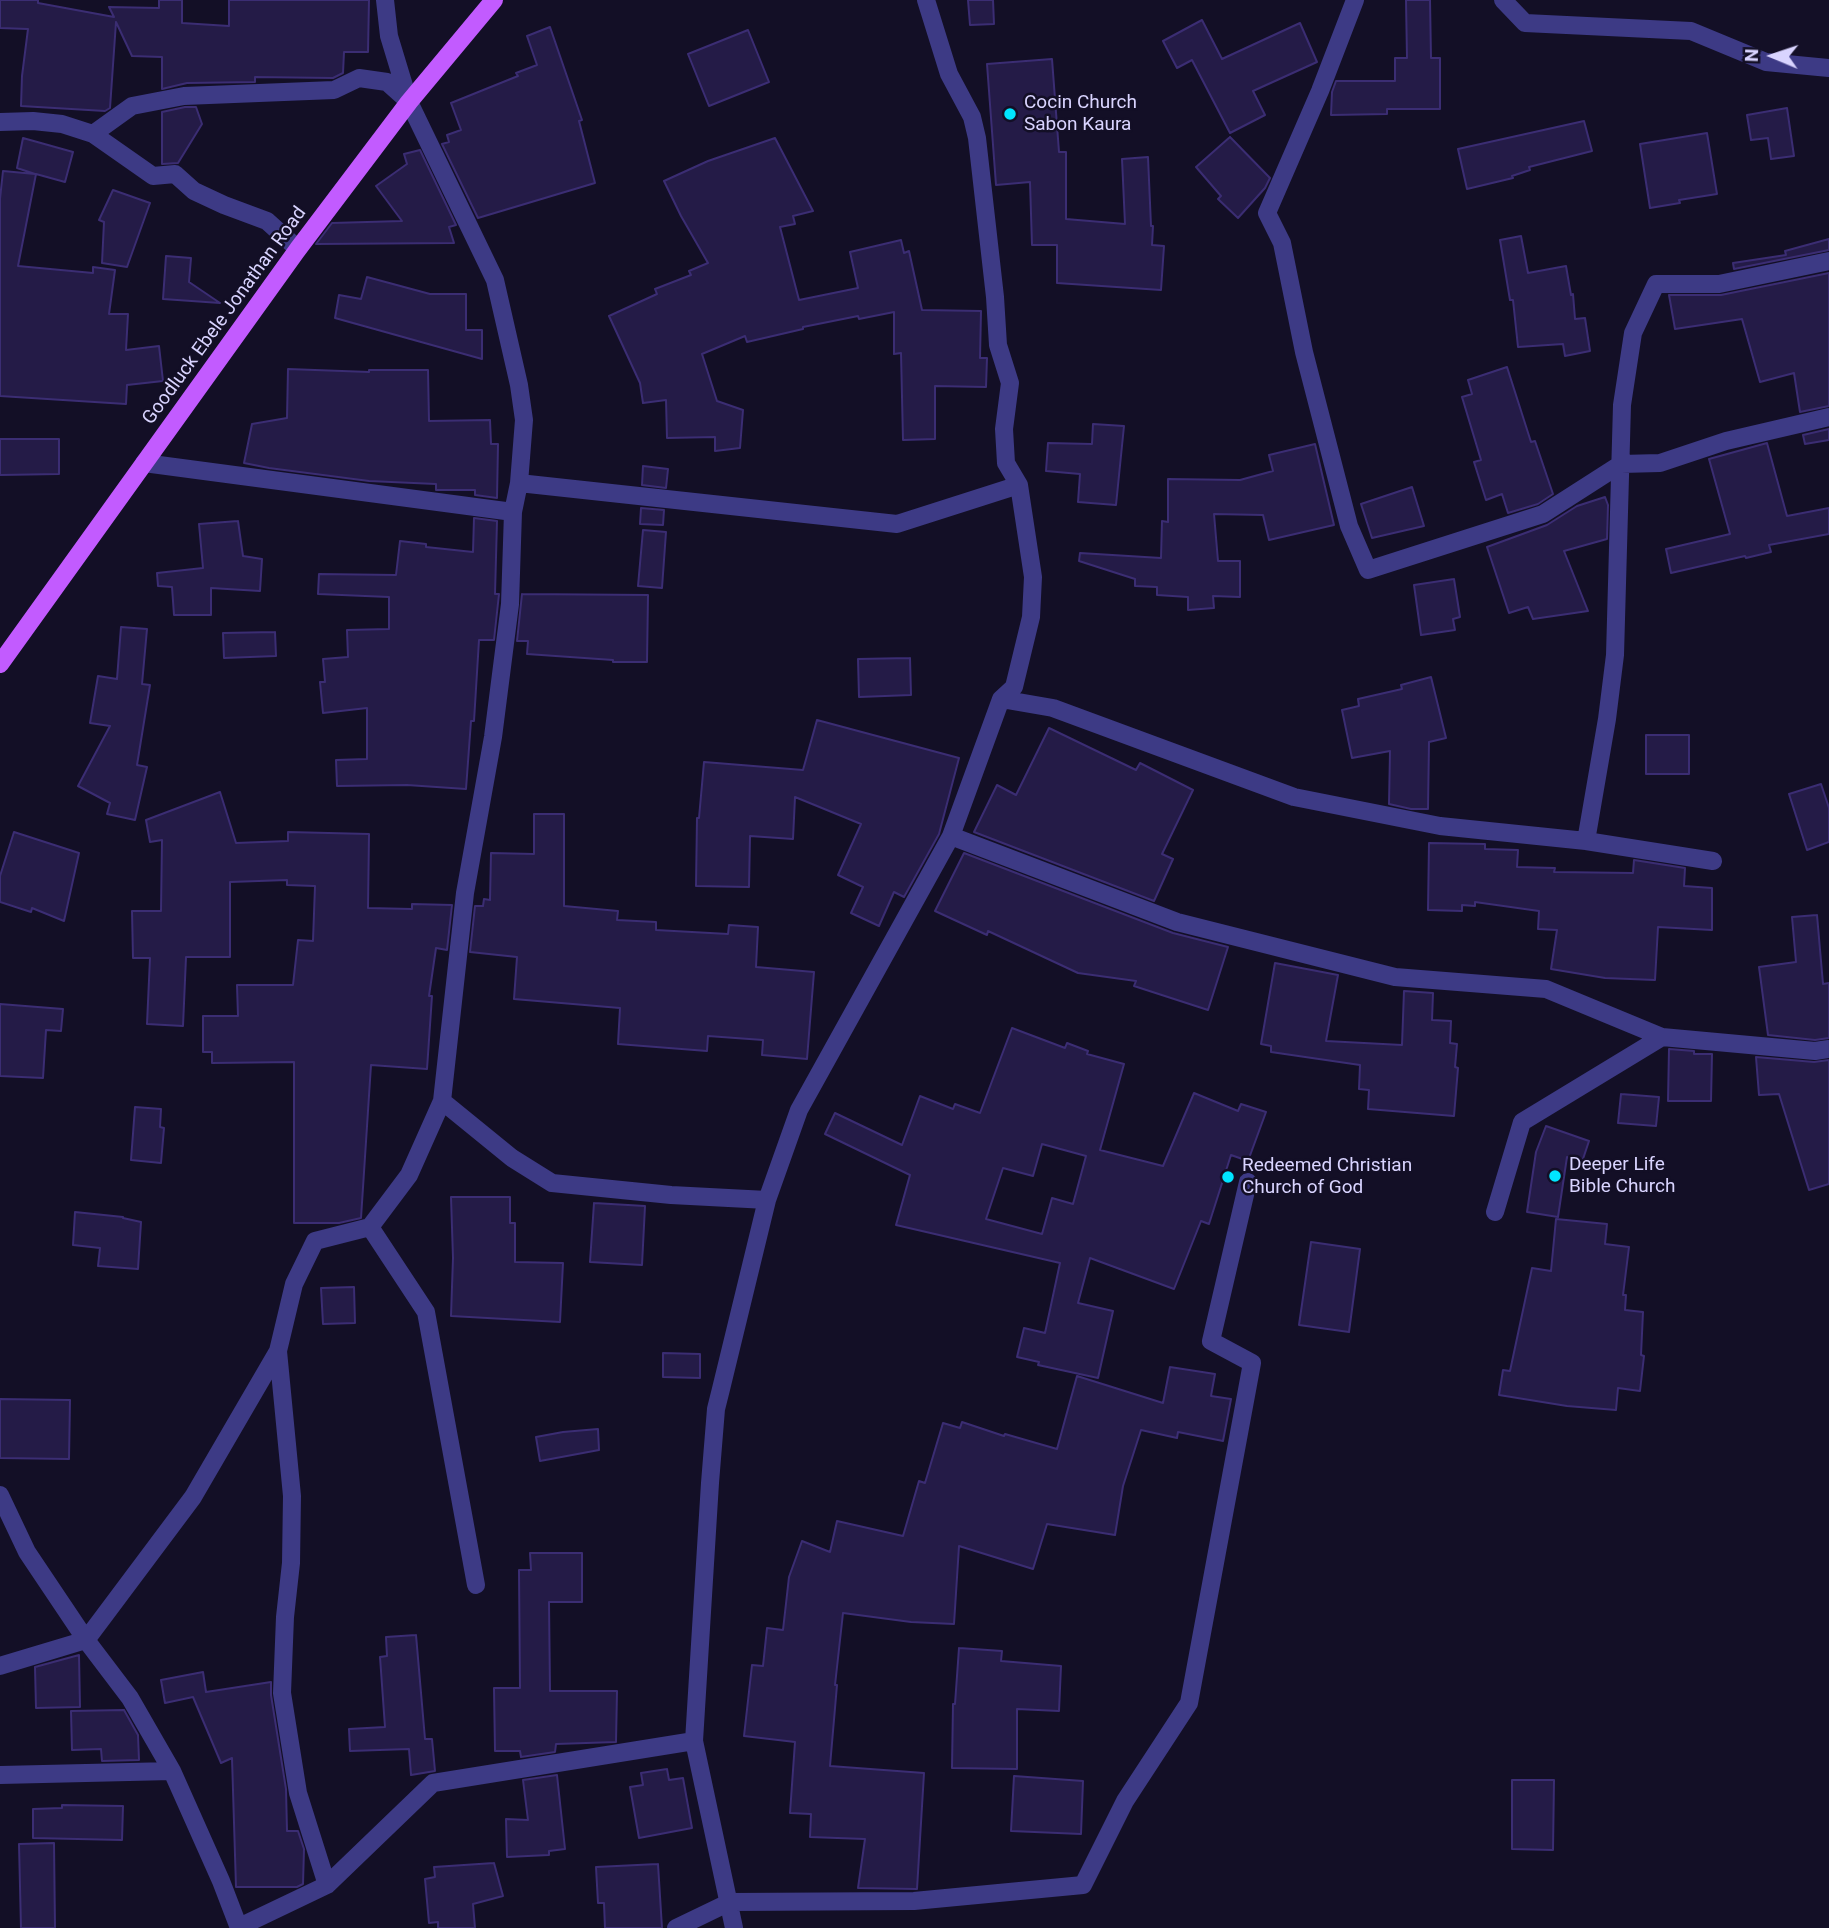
<!DOCTYPE html>
<style>
body{margin:0}
#map{position:relative;width:1829px;height:1928px;overflow:hidden;background:#130f26;font-family:Roboto,sans-serif}
canvas{display:block}
.north{position:absolute;left:1738px;top:21px;width:70px;height:70px;-webkit-text-stroke:5px #130f26;paint-order:stroke;rotate:272deg;font-size:19px;font-weight:700;line-height:28px;text-align:center;color:#d9d4ff}
.north::after{content:'';display:block;margin:auto;width:24px;height:32px;background:#d9d4ff;clip-path:polygon(50% 0,100% 100%,50% 72%,0 100%)}
</style>
<div id="map">
<canvas width="1829" height="1928"></canvas>
<div class="north">N</div>
</div>
<script>
const ctx = document.querySelector('canvas').getContext('2d');
ctx.lineJoin = 'round';
function fillPath(path, color) { ctx.fillStyle = color; ctx.fill(path, 'evenodd'); }
const shape = rows => new Path2D(rows.map(r => 'M' + r).join(''));
function strokePath(path, color, width, dash) { ctx.strokeStyle = color; ctx.lineWidth = width; ctx.lineCap = dash ? 'butt' : 'round'; ctx.setLineDash(dash || []); ctx.stroke(path); }
function write(font, color, halo, rows, align = 'center') {
  ctx.font = font + ' Roboto,sans-serif'; ctx.lineWidth = 5; ctx.setLineDash([]); ctx.textBaseline = 'middle'; ctx.strokeStyle = halo; ctx.fillStyle = color; for (const [text, x, y, turn = 0] of rows) {
    ctx.save(); ctx.translate(x, y); ctx.rotate((+turn || 0) * Math.PI / 180); ctx.textAlign = isNaN(turn) ? turn : align; if (halo) ctx.strokeText(text, 0, 0); ctx.fillText(text, 0, 0); ctx.restore();
  }
}
const building = shape([
 [0,0,38,0,38,3,114,17,109,7,159,8,159,0,182,0,182,23,229,26,229,0,369,0,368,52,344,52,343,73,333,78,255,77,255,82,187,83,162,89,162,57,132,56,116,22,110,108,105,111,21,106,22,76,28,29,0,28,0,0],
 [968,0,993,0,994,24,970,25,968,0],
 [1406,0,1430,0,1431,58,1440,58,1440,109,1387,109,1387,114,1331,115,1332,92,1336,81,1395,81,1395,58,1407,58,1406,0],
 [1202,20,1222,59,1300,23,1317,62,1253,91,1265,115,1230,133,1192,60,1177,68,1163,41,1202,20],
 [550,27,582,120,579,121,595,183,478,218,442,144,449,142,447,135,461,130,451,103,518,76,516,73,537,65,527,36,550,27],
 [748,30,769,82,709,106,688,54,748,30],
 [1052,59,1059,152,1066,152,1066,219,1125,224,1122,159,1148,157,1151,226,1153,226,1152,245,1164,246,1161,290,1057,283,1057,245,1032,245,1030,182,996,185,987,64,1052,59],
 [185,107,196,107,202,124,178,163,162,164,162,112,185,107],
 [1787,108,1794,156,1771,159,1768,138,1751,140,1747,115,1787,108],
 [1584,121,1592,151,1529,167,1530,170,1512,176,1513,178,1467,189,1458,149,1584,121],
 [1707,133,1717,194,1679,200,1680,203,1650,208,1640,144,1707,133],
 [1230,137,1270,178,1265,188,1238,218,1218,199,1221,196,1196,167,1230,137],
 [23,138,73,152,65,182,36,174,18,266,93,273,93,267,115,270,109,314,128,314,126,350,159,346,163,381,127,385,126,404,0,396,0,199,3,171,35,174,17,168,23,138],
 [775,138,813,211,793,216,795,224,780,227,799,300,858,288,850,252,901,240,904,253,909,251,922,310,981,311,980,358,987,358,986,387,935,386,935,439,903,440,901,353,894,354,894,312,859,319,858,316,803,327,803,329,747,342,745,336,702,354,717,401,743,410,740,448,715,451,715,437,667,438,666,400,643,403,640,383,609,316,657,294,655,289,691,275,689,271,708,263,681,216,664,181,708,161,775,138],
 [420,150,456,225,449,227,454,243,316,244,332,223,402,221,376,186,407,164,404,154,420,150],
 [113,190,150,203,127,267,102,263,104,222,99,220,113,190],
 [1521,236,1528,273,1566,266,1571,295,1573,294,1575,319,1585,318,1590,351,1565,356,1563,344,1518,347,1513,300,1510,300,1500,240,1521,236],
 [1829,239,1829,250,1734,269,1733,263,1786,255,1785,251,1829,239],
 [166,256,191,258,189,282,220,303,163,299,166,256],
 [1829,273,1829,406,1800,412,1794,373,1760,382,1742,319,1675,329,1669,295,1721,295,1829,273],
 [367,277,430,294,466,294,466,330,482,330,482,359,335,318,339,295,361,299,367,277],
 [1507,367,1531,442,1535,441,1553,494,1538,504,1508,513,1502,494,1486,500,1474,462,1481,460,1462,397,1472,394,1468,380,1507,367],
 [288,369,369,372,369,370,428,370,429,421,490,420,491,444,498,444,497,498,475,495,475,490,436,490,436,484,369,481,269,468,244,463,252,424,287,418,288,369],
 [1093,424,1124,426,1116,505,1078,502,1080,474,1046,471,1048,443,1092,444,1093,424],
 [1829,429,1829,440,1805,444,1803,435,1829,429],
 [0,439,59,439,59,474,0,475,0,439],
 [1767,443,1787,516,1829,508,1829,534,1769,545,1771,552,1746,558,1745,556,1671,573,1666,549,1730,534,1709,459,1767,443],
 [1315,444,1334,525,1269,540,1263,515,1214,514,1218,561,1240,561,1240,597,1213,596,1214,608,1188,610,1188,597,1157,595,1157,587,1135,586,1135,579,1079,561,1080,553,1161,558,1162,521,1168,522,1168,479,1240,480,1273,471,1269,455,1315,444],
 [643,466,668,469,666,488,642,485,643,466],
 [1412,487,1424,526,1372,538,1361,504,1412,487],
 [1605,497,1608,505,1607,539,1564,551,1588,611,1533,619,1528,607,1509,613,1487,547,1547,525,1577,506,1605,497],
 [641,508,664,510,663,525,640,524,641,508],
 [474,518,497,521,495,594,499,594,494,640,479,640,474,721,471,721,466,789,407,785,337,786,336,760,367,759,367,708,323,713,320,682,325,682,323,659,348,657,347,630,389,629,389,597,318,594,319,574,396,575,400,541,426,544,426,547,473,552,474,518],
 [238,521,243,556,262,559,260,591,211,588,211,615,174,615,172,587,158,586,157,573,203,568,199,524,238,521],
 [643,530,666,532,662,588,638,586,643,530],
 [1454,579,1460,617,1453,619,1455,630,1421,635,1414,585,1454,579],
 [522,594,648,595,647,662,613,662,613,660,527,654,528,641,517,641,522,594],
 [121,627,147,629,142,684,150,685,137,765,147,767,135,820,107,814,110,803,78,786,110,726,90,723,98,676,117,679,121,627],
 [275,632,276,656,224,658,223,633,275,632],
 [910,658,911,695,859,697,858,659,910,658],
 [1431,677,1446,738,1429,742,1428,809,1411,809,1389,804,1390,751,1352,758,1342,710,1359,706,1358,699,1402,689,1401,685,1431,677],
 [817,720,959,758,939,834,904,897,894,892,879,926,851,913,863,887,838,875,861,824,795,797,793,839,750,836,749,887,696,886,697,818,699,818,704,762,803,770,817,720],
 [1049,728,1136,770,1140,763,1193,790,1162,854,1173,859,1154,901,974,832,997,785,1016,795,1049,728],
 [1646,735,1689,735,1689,774,1646,774,1646,735],
 [1821,784,1829,808,1829,842,1807,850,1789,794,1821,784],
 [220,792,236,843,288,841,288,832,369,834,368,908,412,909,412,904,452,905,447,950,436,948,429,996,432,996,427,1069,371,1065,361,1218,339,1223,294,1223,294,1062,212,1063,212,1052,203,1052,203,1016,238,1016,237,985,293,985,298,940,313,941,315,886,287,885,287,880,230,882,230,957,186,957,183,1026,147,1024,150,958,133,958,132,911,161,911,162,840,150,842,146,820,220,792],
 [534,814,564,814,564,906,618,911,617,920,656,922,656,930,728,934,729,925,758,927,756,967,814,972,807,1059,762,1055,763,1040,708,1036,707,1051,618,1044,620,1008,514,999,517,957,470,952,475,906,483,906,484,899,490,900,491,853,534,854,534,814],
 [14,832,79,853,64,921,32,908,31,912,0,902,0,876,14,832],
 [1429,843,1485,844,1485,849,1518,850,1517,867,1555,868,1554,872,1633,873,1634,860,1685,868,1684,886,1712,888,1712,930,1658,927,1655,980,1605,978,1551,969,1557,930,1538,929,1539,911,1475,902,1475,906,1462,905,1462,911,1428,910,1429,843],
 [964,853,1173,933,1228,947,1208,1010,1134,986,1136,981,1078,973,988,931,987,935,935,911,964,853],
 [1817,915,1823,984,1829,983,1829,1038,1815,1040,1768,1035,1759,967,1796,962,1792,917,1817,915],
 [1275,963,1338,975,1326,1041,1402,1045,1404,991,1433,993,1432,1020,1451,1021,1450,1043,1457,1044,1455,1067,1458,1068,1454,1116,1368,1109,1369,1090,1359,1089,1360,1065,1271,1052,1271,1046,1261,1044,1275,963],
 [0,1004,63,1009,61,1031,46,1030,43,1078,0,1076,0,1004],
 [1012,1028,1065,1048,1067,1043,1088,1051,1087,1054,1124,1064,1100,1150,1163,1166,1194,1093,1238,1111,1241,1104,1266,1112,1248,1161,1231,1155,1209,1224,1201,1221,1174,1289,1090,1258,1078,1303,1113,1311,1098,1378,1038,1365,1039,1362,1017,1357,1024,1328,1045,1333,1060,1263,896,1225,910,1175,825,1134,835,1113,902,1145,920,1096,953,1109,955,1104,980,1113,1012,1028],
 [1042,1144,1086,1156,1073,1204,1052,1198,1042,1234,986,1219,1003,1168,1033,1176,1042,1144],
 [1669,1049,1694,1051,1694,1054,1712,1054,1711,1101,1668,1101,1669,1049],
 [1756,1057,1814,1062,1829,1060,1829,1184,1809,1190,1779,1094,1759,1095,1756,1057],
 [1621,1094,1659,1097,1656,1126,1618,1123,1621,1094],
 [135,1107,161,1109,160,1127,164,1128,161,1163,131,1160,135,1107],
 [1546,1126,1589,1141,1582,1162,1567,1157,1558,1217,1527,1212,1536,1152,1546,1126],
 [451,1197,510,1197,510,1223,515,1223,515,1262,563,1263,560,1322,451,1316,453,1258,451,1197],
 [594,1203,645,1206,642,1265,590,1262,594,1203],
 [75,1212,123,1217,123,1218,141,1222,138,1269,98,1266,100,1248,73,1245,75,1212],
 [1556,1219,1607,1224,1605,1244,1629,1247,1623,1295,1626,1295,1625,1310,1643,1312,1641,1355,1644,1356,1640,1391,1618,1388,1616,1410,1567,1406,1499,1395,1503,1370,1510,1371,1532,1268,1551,1271,1556,1219],
 [1311,1242,1360,1249,1349,1332,1299,1325,1311,1242],
 [354,1287,355,1323,323,1324,321,1288,354,1287],
 [663,1353,700,1354,700,1378,663,1377,663,1353],
 [1170,1367,1215,1374,1211,1396,1231,1399,1223,1441,1178,1432,1177,1438,1141,1430,1123,1486,1115,1535,1047,1524,1033,1569,959,1546,954,1624,911,1622,843,1613,835,1685,837,1685,830,1766,924,1773,917,1889,858,1888,865,1839,810,1837,811,1814,790,1813,795,1742,744,1736,752,1665,763,1666,767,1628,783,1630,789,1577,802,1541,830,1552,837,1521,903,1536,919,1481,925,1483,943,1423,960,1428,962,1422,1004,1436,1005,1434,1057,1449,1077,1376,1163,1403,1170,1367],
 [0,1399,70,1400,69,1459,0,1458,0,1399],
 [598,1429,599,1450,540,1461,536,1437,563,1432,598,1429],
 [530,1553,582,1553,582,1602,549,1602,550,1691,617,1691,616,1742,556,1744,555,1752,521,1757,520,1751,495,1751,494,1688,520,1688,519,1570,531,1570,530,1553],
 [416,1635,425,1739,432,1739,435,1771,411,1775,409,1749,350,1751,349,1729,385,1727,380,1657,387,1656,386,1637,416,1635],
 [959,1648,1002,1651,1001,1661,1061,1666,1059,1711,1017,1709,1017,1769,952,1768,953,1704,955,1704,959,1648],
 [79,1655,80,1707,36,1708,35,1667,79,1655],
 [203,1672,206,1692,271,1682,271,1695,286,1789,287,1831,298,1831,304,1849,303,1884,297,1887,236,1887,232,1758,221,1763,193,1697,165,1703,161,1680,203,1672],
 [124,1710,138,1735,139,1760,102,1761,101,1749,72,1750,71,1711,124,1710],
 [667,1769,669,1780,683,1778,692,1828,639,1838,630,1787,643,1785,641,1773,667,1769],
 [557,1775,565,1849,549,1851,549,1855,507,1857,506,1819,528,1820,523,1780,557,1775],
 [1014,1776,1083,1781,1081,1834,1011,1831,1014,1776],
 [1512,1780,1554,1780,1553,1850,1512,1849,1512,1780],
 [62,1805,123,1806,122,1840,33,1838,33,1809,62,1808,62,1805],
 [54,1843,55,1928,21,1928,19,1844,54,1843],
 [494,1863,503,1896,473,1904,475,1928,438,1928,438,1922,429,1923,425,1879,435,1877,434,1867,494,1863],
 [658,1864,662,1928,605,1928,604,1903,598,1903,596,1867,658,1864]
]);
const minor = shape([
 [1355,0,1320,91,1267,213,1282,243,1304,352,1349,526,1368,570,1543,514,1621,464,1660,463,1726,441,1829,417],
 [1503,0,1525,23,1691,31,1766,62,1829,68],
 [0,122,33,121,62,124,93,134,132,106,184,96,334,90,359,78,387,82,406,99],
 [93,134,153,176,175,174,194,191,224,205,267,221,298,249],
 [144,463,513,512],
 [519,483,897,524,1019,485],
 [1001,699,1053,708,1294,797,1440,826,1586,841,1713,861],
 [951,836,1177,922,1395,977,1546,989,1662,1037,1815,1051,1829,1049],
 [1586,841,1607,719,1615,655,1622,405,1633,333,1656,284,1719,284,1829,261],
 [442,1101,512,1158,552,1183,671,1195,767,1200],
 [1495,1212,1522,1122,1662,1037],
 [370,1227,426,1312,476,1585],
 [0,1495,27,1552,86,1640,130,1698,172,1771,221,1881,239,1928],
 [0,1666,86,1640,193,1497,278,1351],
 [0,1775,172,1771],
 [327,1885,298,1793,282,1693,285,1617,291,1563,292,1496,278,1351,294,1284,315,1241,370,1227,409,1175,442,1101,465,893,493,737,510,604,513,512,519,483,524,420,519,385,495,280,409,102,389,36,385,0],
 [239,1927,327,1885,433,1783,694,1741],
 [676,1928,730,1902,914,1901,1083,1885,1125,1801,1189,1703,1252,1363,1211,1341,1248,1182],
 [734,1928,694,1741,710,1483,716,1409,721,1389,767,1200,799,1110,951,836,1001,699,1014,687,1031,617,1033,577,1019,485,1006,463,1004,429,1010,383,998,345,995,297,977,138,972,117,949,74,926,0]
]);
const major = shape([
 [0,664,298,249,409,102,494,0]
]);
const markers = [
 [1010,114,7,"#00e5ff"],
 [1555,1176,7,"#00e5ff"],
 [1228,1177,7,"#00e5ff"]
];
const poiNames = [
 ["Cocin Church",1024,103],
 ["Sabon Kaura",1024,125],
 ["Deeper Life",1569,1165],
 ["Bible Church",1569,1187],
 ["Redeemed Christian",1242,1166],
 ["Church of God",1242,1188]
];
const streetNames = [
 ["Goodluck Ebele Jonathan Road",225,316,-54]
];
fillPath(building, '#241b47');
strokePath(building, '#3b2d73', 2);
strokePath(minor, '#3d3a85', 18);
strokePath(major, '#c25bff', 18);
for (const [x, y, r, color] of markers) { const dot = new Path2D(); dot.arc(x, y, r, 0, 2 * Math.PI); ctx.fillStyle = color; ctx.fill(dot); strokePath(dot, '#130f26', 2.5); }
write('19px', '#d9d4ff', '#130f26', poiNames, 'left');
write('19px', '#d9d4ff', '#130f26', streetNames);
</script>
